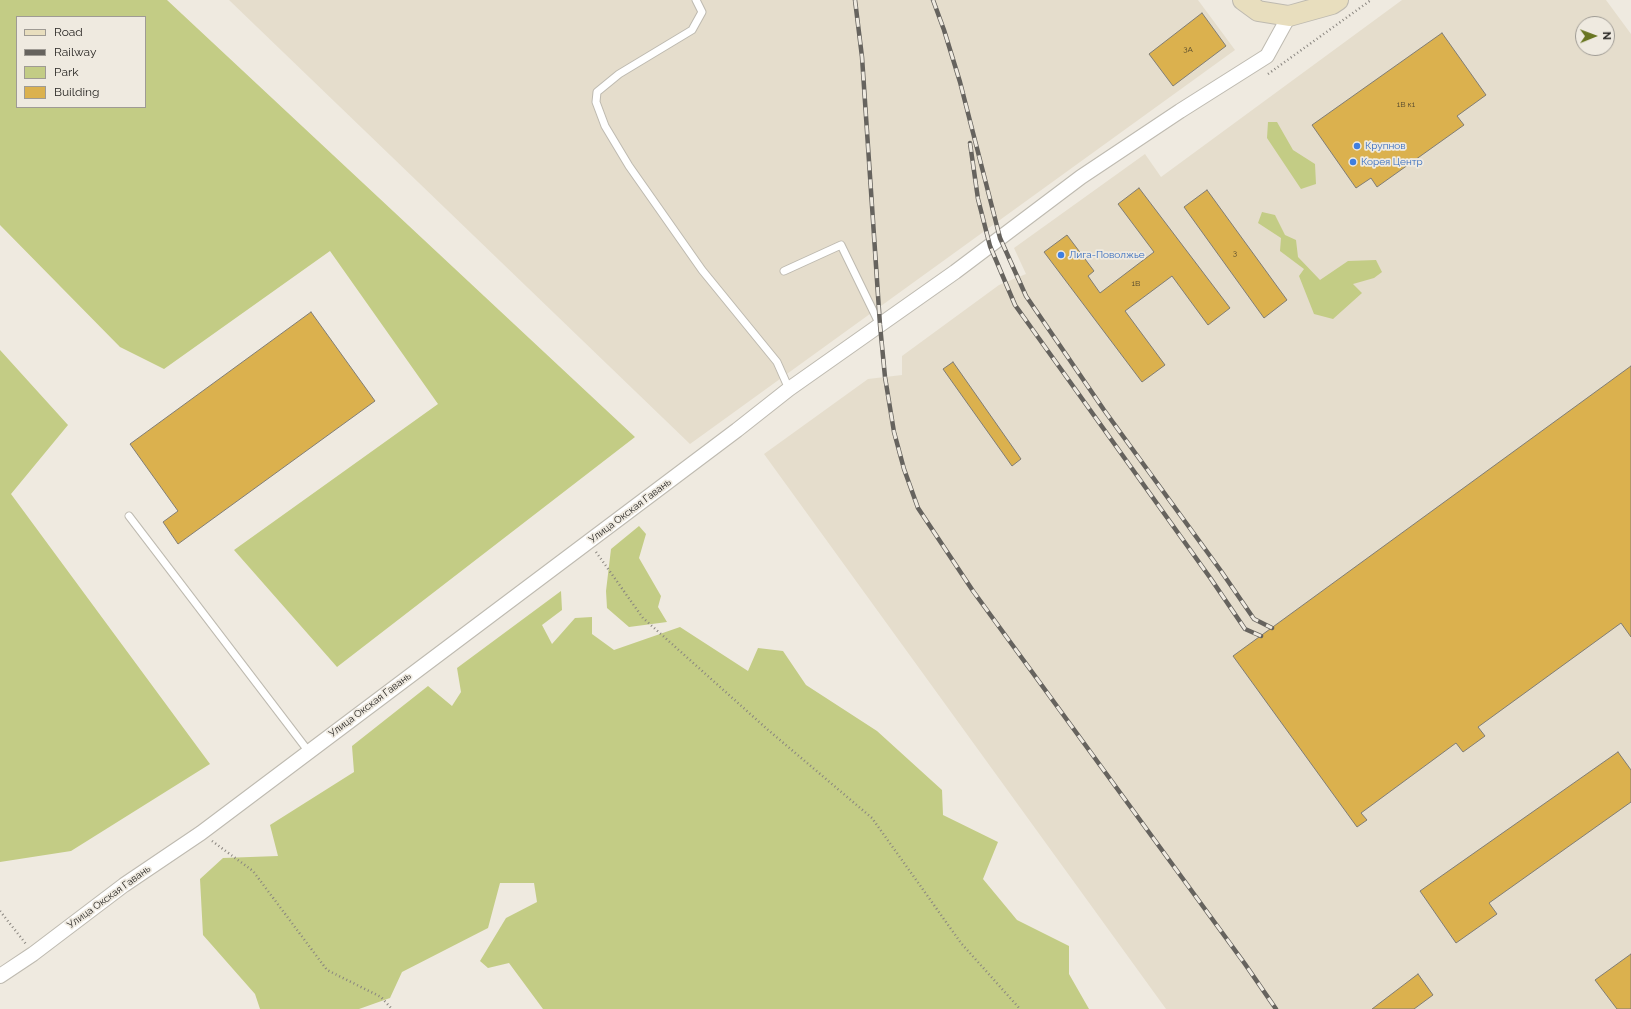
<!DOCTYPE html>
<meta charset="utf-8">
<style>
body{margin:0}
#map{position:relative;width:1631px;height:1009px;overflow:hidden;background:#efeae0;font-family:Raleway,sans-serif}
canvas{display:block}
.legend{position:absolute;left:16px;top:16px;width:130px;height:92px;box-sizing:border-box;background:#efeae0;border:1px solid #9f9b94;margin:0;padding:5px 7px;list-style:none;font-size:12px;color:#272522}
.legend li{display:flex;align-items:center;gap:8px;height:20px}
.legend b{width:20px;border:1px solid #9f9b94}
.north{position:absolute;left:1575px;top:16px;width:40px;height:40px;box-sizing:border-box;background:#efeae0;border:1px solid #9f9b94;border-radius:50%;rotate:89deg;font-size:11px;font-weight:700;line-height:16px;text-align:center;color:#272522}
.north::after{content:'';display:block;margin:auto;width:14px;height:18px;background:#697622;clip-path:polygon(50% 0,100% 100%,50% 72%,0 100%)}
</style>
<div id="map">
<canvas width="1631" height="1009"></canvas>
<ul class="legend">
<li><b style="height:5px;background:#e8debe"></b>Road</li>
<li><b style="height:5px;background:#66635e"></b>Railway</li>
<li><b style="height:11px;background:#c3cc85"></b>Park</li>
<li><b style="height:11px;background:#dbb14e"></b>Building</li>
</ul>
<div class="north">N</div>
</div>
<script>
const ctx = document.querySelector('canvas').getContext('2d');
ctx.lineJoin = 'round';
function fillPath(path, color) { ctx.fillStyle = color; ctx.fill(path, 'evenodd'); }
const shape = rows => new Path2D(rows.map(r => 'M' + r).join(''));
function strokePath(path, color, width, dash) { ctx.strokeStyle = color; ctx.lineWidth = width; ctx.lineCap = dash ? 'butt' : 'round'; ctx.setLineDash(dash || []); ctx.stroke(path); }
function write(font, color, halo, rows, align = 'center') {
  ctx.font = font + ' Raleway,sans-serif'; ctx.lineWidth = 3.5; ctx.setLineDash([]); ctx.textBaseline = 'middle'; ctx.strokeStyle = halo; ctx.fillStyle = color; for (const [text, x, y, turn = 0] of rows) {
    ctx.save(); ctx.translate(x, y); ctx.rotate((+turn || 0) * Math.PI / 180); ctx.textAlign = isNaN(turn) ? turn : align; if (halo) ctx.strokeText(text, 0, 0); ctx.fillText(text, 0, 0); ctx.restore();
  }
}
const built = shape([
 [229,0,1198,0,1235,50,690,444],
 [1402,0,1606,0,1631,34,1631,1009,1166,1009,764,454,868,379,902,375,902,356,999,285,1026,274,1014,248,1145,154,1161,177],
 [1583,24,1607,24,1607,48,1583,48]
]);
const green = shape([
 [0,0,167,0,635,437,337,667,234,550,438,404,330,251,164,369,120,347,0,225],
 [17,17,145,17,145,107,17,107],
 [1268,122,1277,122,1293,150,1315,164,1316,184,1301,189,1267,138],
 [1262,212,1275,215,1285,235,1296,240,1298,257,1320,280,1348,261,1376,260,1382,272,1374,278,1353,284,1362,293,1333,319,1314,314,1299,276,1304,269,1280,251,1281,238,1258,223],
 [0,350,68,425,11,494,210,764,71,851,0,862],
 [639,526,646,534,639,558,661,596,658,607,667,622,629,627,607,608,606,591,611,549],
 [561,591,562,610,542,625,552,644,575,618,592,617,592,634,614,650,680,627,748,671,758,648,783,651,806,685,877,731,942,790,943,815,998,842,983,879,1017,920,1069,946,1069,974,1089,1009,543,1009,509,963,488,968,480,961,506,918,537,902,534,883,500,883,488,928,402,972,390,998,359,1009,260,1009,255,994,203,935,200,879,223,858,278,856,270,825,354,772,352,746,428,686,452,706,461,692,457,668]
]);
const building = shape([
 [1202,13,1226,46,1173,86,1149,54,1202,13],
 [1442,33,1486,95,1457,116,1464,125,1377,187,1371,178,1356,188,1312,125,1442,33],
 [1139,188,1230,308,1208,325,1172,276,1125,311,1165,365,1142,382,1044,252,1067,235,1094,271,1088,276,1100,293,1154,252,1118,204,1139,188],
 [1207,190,1287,300,1264,318,1184,207,1207,190],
 [311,312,375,401,178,544,163,522,178,511,130,444,311,312],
 [953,362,1021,459,1012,466,943,369,953,362],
 [1631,366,1631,637,1621,623,1478,727,1485,736,1463,752,1456,743,1361,813,1367,820,1357,827,1233,656,1631,366],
 [1618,752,1631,770,1631,802,1489,903,1497,914,1456,943,1420,891,1618,752],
 [1631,954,1631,1009,1617,1009,1595,980,1631,954],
 [1418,974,1433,995,1414,1009,1372,1009,1418,974]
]);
const path = shape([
 [1268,74,1371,0],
 [596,552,643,618,767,729,872,818,961,943,1020,1009],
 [212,841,253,871,327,970,381,997,392,1009],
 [0,911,26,944]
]);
const lane = shape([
 [696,0,702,12,692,30,619,74,597,92,596,102,605,126,629,166,702,270,777,362,789,389],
 [784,271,841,245,880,325],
 [129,516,309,752]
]);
const street = shape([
 [0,976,33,954,124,885,201,833,737,430,789,389,955,272,1081,177,1180,111,1267,56,1289,16]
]);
const secondary = shape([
 [1243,0,1258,11,1289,16,1332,4,1338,0]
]);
const rail = shape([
 [855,0,862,57,880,325,885,377,894,432,904,469,918,508,973,591,1245,964,1276,1009],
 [933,0,944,30,960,82,1000,238,1026,296,1104,410,1221,571,1254,619,1272,628],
 [970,143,978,199,990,246,1015,305,1211,579,1245,629,1261,636]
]);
const markers = [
 [1357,146,4,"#3f7fe0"],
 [1353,162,4,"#3f7fe0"],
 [1061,255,4,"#3f7fe0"]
];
const numberNames = [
 ["3А",1188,50],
 ["1В к1",1406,105],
 ["3",1235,254],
 ["1В",1136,284]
];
const shopNames = [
 ["Крупнов",1365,146],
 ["Корея Центр",1361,162],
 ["Лига-Поволжье",1069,255]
];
const streetNames = [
 ["Улица Окская Гавань",630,511,-37],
 ["Улица Окская Гавань",370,705,-37],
 ["Улица Окская Гавань",109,897,-36]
];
fillPath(built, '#e5ddcc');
fillPath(green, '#c3cc85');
fillPath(building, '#dbb14e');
strokePath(building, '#817d74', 1);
strokePath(lane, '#bebab0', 9);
strokePath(street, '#bebab0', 16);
strokePath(secondary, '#bebab0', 22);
strokePath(path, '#89857f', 2.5, [1, 3]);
strokePath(lane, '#fff', 7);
strokePath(street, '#fff', 14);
strokePath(secondary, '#e8debe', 20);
strokePath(rail, '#66635e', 4.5);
strokePath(rail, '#efeae0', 3, [9]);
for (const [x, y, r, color] of markers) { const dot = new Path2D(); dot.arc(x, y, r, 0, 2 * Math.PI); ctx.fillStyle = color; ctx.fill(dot); strokePath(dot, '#efeae0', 1.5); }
write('8px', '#54482d', null, numberNames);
write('10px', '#366cbe', '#efeae0', shopNames, 'left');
write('10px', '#272522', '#efeae0', streetNames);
</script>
